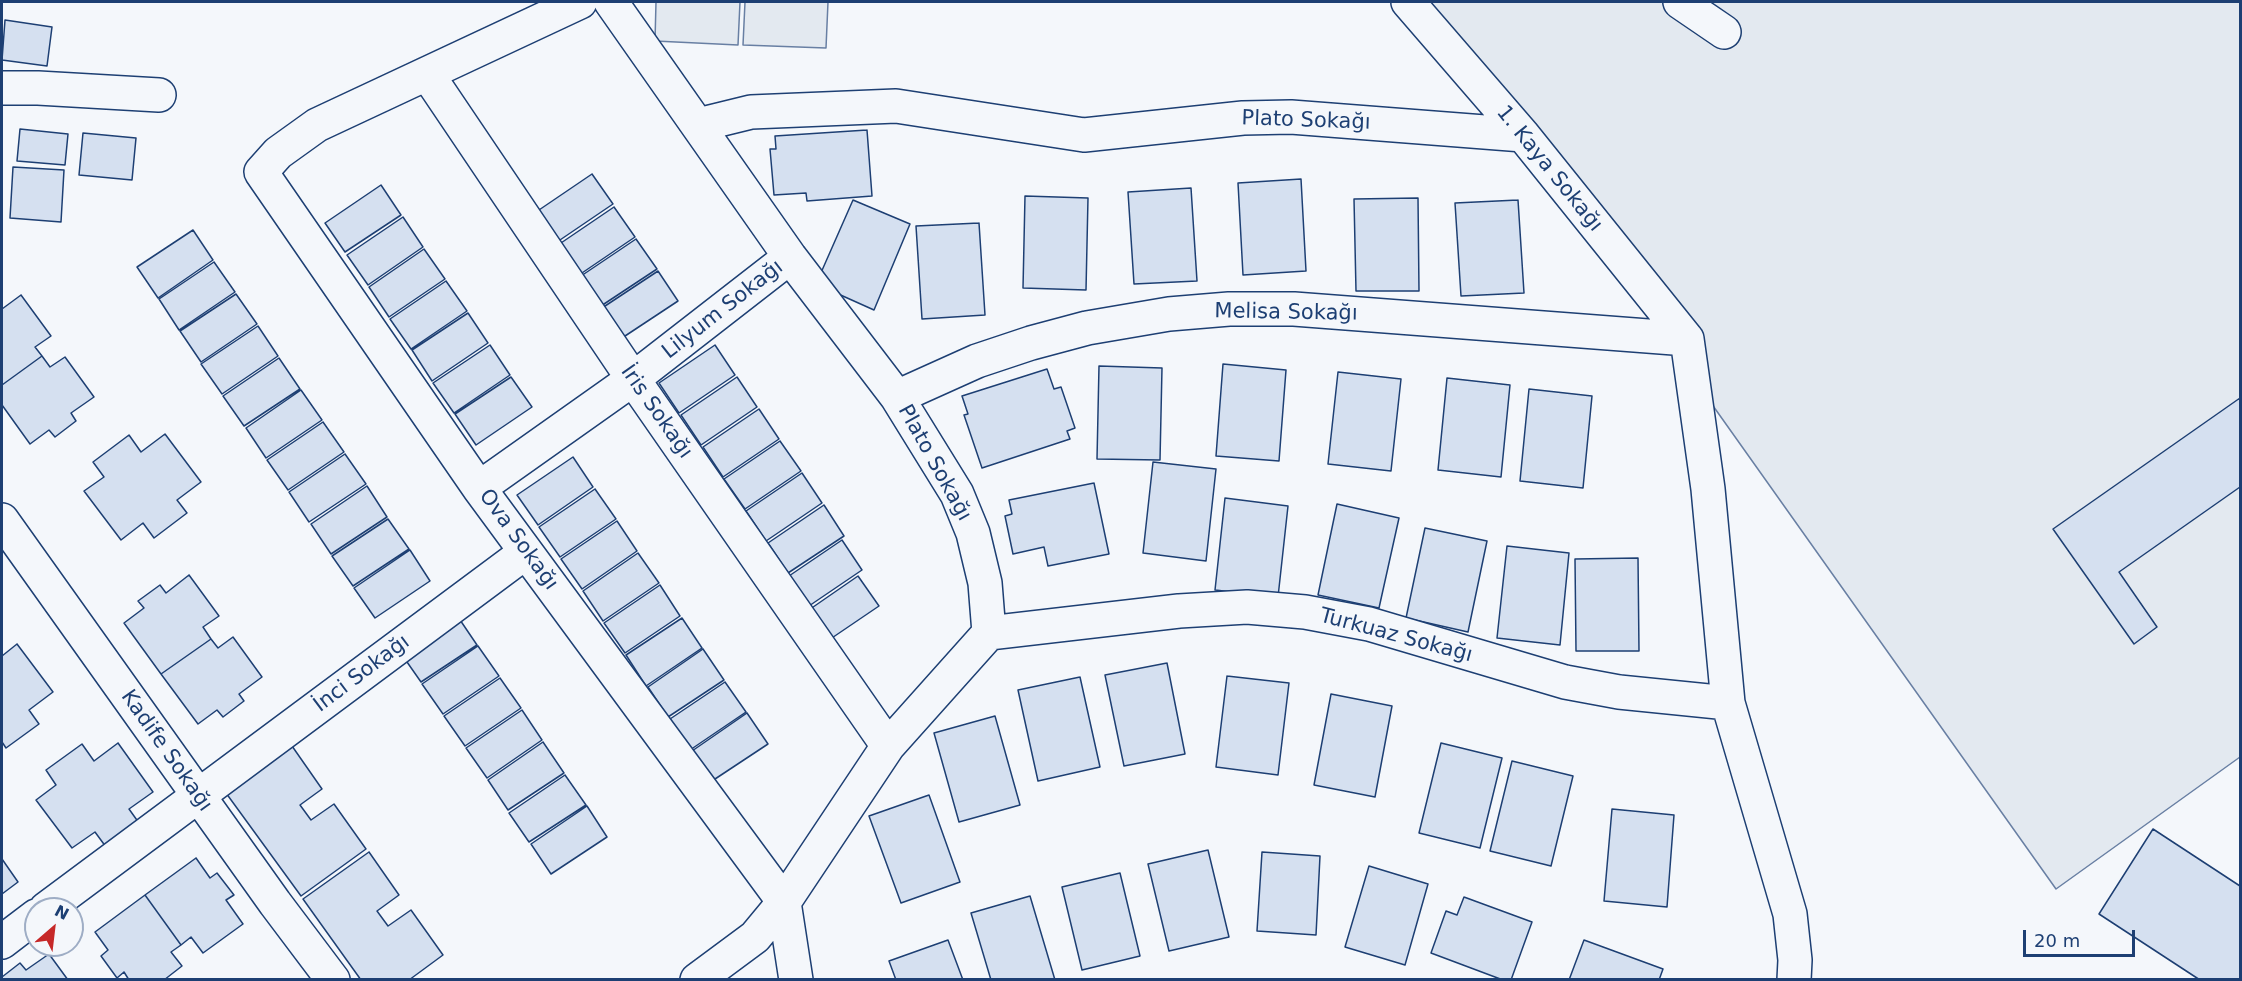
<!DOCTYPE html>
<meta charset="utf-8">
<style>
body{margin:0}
#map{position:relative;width:2242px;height:981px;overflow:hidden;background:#f4f7fb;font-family:"DejaVu Sans",sans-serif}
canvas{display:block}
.frame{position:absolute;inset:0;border:3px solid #1d3f73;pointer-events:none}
.north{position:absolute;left:24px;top:897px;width:60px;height:60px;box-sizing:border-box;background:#f4f7fb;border:2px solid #9eadc5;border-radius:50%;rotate:28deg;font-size:16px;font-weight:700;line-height:24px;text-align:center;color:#1d3f73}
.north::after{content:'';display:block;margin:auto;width:21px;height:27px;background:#c62828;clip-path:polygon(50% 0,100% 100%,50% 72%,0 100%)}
.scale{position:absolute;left:2023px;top:930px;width:112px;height:27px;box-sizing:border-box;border:3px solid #1d3f73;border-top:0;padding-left:8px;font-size:18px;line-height:21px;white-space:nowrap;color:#1d3f73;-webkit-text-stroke:4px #f4f7fb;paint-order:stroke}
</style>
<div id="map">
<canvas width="2242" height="981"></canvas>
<div class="frame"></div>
<div class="north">N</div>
<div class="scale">20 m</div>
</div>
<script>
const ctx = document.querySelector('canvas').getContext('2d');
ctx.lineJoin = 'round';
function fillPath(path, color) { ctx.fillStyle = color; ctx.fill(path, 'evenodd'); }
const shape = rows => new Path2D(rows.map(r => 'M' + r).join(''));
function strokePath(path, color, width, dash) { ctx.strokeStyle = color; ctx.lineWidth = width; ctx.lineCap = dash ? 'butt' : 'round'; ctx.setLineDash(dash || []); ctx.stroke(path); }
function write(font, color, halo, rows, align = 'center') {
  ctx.font = font + ' "DejaVu Sans",sans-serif'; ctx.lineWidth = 4.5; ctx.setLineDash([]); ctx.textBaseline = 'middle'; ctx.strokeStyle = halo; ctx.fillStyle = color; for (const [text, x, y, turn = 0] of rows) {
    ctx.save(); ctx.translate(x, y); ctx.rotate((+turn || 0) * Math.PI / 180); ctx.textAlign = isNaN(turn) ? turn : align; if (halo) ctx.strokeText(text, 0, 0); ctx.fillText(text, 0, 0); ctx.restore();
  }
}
const green = shape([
 [656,2,740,2,738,45,655,41,656,2],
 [745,2,828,2,826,48,743,45,745,2],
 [1391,2,2240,2,2240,757,2056,889,1437,17,1391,2]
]);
const building = shape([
 [5,20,52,27,47,66,2,60,5,20],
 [20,129,68,134,65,165,17,161,20,129],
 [867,130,872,196,807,201,806,193,774,195,770,149,776,149,775,136,867,130],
 [83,133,136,138,132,180,79,175,83,133],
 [13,167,64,170,61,222,10,218,13,167],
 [592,174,613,204,557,242,536,212,592,174],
 [1301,179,1306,271,1243,275,1238,183,1301,179],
 [381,185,401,215,345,252,325,223,381,185],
 [1191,188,1197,281,1134,284,1128,192,1191,188],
 [1025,196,1088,198,1086,290,1023,288,1025,196],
 [1418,198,1419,291,1356,291,1354,199,1418,198],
 [853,200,910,224,874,310,816,284,853,200],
 [1518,200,1524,293,1461,296,1455,203,1518,200],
 [614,207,635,237,579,275,558,245,614,207],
 [403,217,423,247,368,285,347,255,403,217],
 [979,223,985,315,922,319,916,226,979,223],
 [193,230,213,260,158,298,137,267,193,230],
 [636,239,657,269,601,306,581,276,636,239],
 [424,249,445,279,389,317,369,287,424,249],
 [214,262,235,292,179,330,159,299,214,262],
 [658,271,678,301,622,338,602,308,658,271],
 [446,281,467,311,411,349,390,319,446,281],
 [236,294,257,324,201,362,180,331,236,294],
 [21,295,51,336,35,347,42,356,2,385,2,309,21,295],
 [468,313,488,343,432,381,412,350,468,313],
 [258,326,278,356,222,394,201,364,258,326],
 [490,345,510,375,454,413,433,383,490,345],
 [715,345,735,375,679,413,659,383,715,345],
 [42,356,50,367,65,357,94,397,71,413,76,421,55,437,49,430,30,444,2,405,2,385,42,356],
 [279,358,300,389,244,426,223,396,279,358],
 [1223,364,1286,370,1279,461,1216,456,1223,364],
 [1099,366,1162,368,1160,460,1097,459,1099,366],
 [1047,369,1054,389,1061,387,1075,428,1067,431,1070,439,982,468,964,415,968,414,962,396,1047,369],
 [1338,372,1401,379,1391,471,1328,464,1338,372],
 [511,377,532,407,476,445,455,414,511,377],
 [737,377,757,407,701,445,681,415,737,377],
 [1447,378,1510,385,1501,477,1438,470,1447,378],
 [1529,389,1592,396,1583,488,1520,481,1529,389],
 [301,390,322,420,266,458,246,428,301,390],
 [2240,398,2240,487,2119,572,2157,627,2134,644,2053,529,2240,398],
 [759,409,779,439,723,477,703,447,759,409],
 [323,422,344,452,288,490,267,460,323,422],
 [165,434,201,482,177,500,187,513,154,538,143,523,121,540,84,491,104,477,93,462,129,435,141,452,165,434],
 [780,441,801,471,745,509,724,479,780,441],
 [345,454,366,484,309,522,289,492,345,454],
 [573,457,593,487,538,525,517,495,573,457],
 [1153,462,1216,469,1206,561,1143,553,1153,462],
 [802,473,822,503,766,541,746,511,802,473],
 [1094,483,1109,554,1048,566,1044,547,1013,554,1005,516,1012,514,1009,500,1094,483],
 [367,486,387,517,331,554,311,524,367,486],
 [595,489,616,519,560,557,539,527,595,489],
 [1225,498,1288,506,1278,597,1215,590,1225,498],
 [1337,504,1399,518,1379,608,1318,595,1337,504],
 [824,505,844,536,788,573,768,543,824,505],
 [388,519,409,549,353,586,332,556,388,519],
 [617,521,637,551,582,589,561,559,617,521],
 [1425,528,1487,541,1468,632,1406,618,1425,528],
 [842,540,862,570,806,608,786,578,842,540],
 [1507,546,1569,553,1560,645,1497,638,1507,546],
 [410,550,430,581,375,618,354,588,410,550],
 [638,553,659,583,603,621,583,591,638,553],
 [1638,558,1639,651,1576,651,1575,559,1638,558],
 [189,575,219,616,203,627,211,639,161,674,124,623,144,608,138,601,160,585,166,593,189,575],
 [858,576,879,606,823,644,803,614,858,576],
 [660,585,680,616,625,653,604,623,660,585],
 [456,614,477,645,421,682,400,652,456,614],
 [682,618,702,648,646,686,626,655,682,618],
 [233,637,262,677,239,694,244,701,223,717,217,710,198,724,161,674,211,639,218,648,233,637],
 [17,644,53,692,29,710,39,724,6,748,2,742,2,656,17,644],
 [478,646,499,676,443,714,422,684,478,646],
 [703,649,724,680,668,717,648,687,703,649],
 [1167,663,1185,754,1124,766,1105,675,1167,663],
 [1227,676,1289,683,1278,775,1216,767,1227,676],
 [1080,677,1100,767,1038,781,1018,690,1080,677],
 [500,678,521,708,465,746,444,716,500,678],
 [725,682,746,712,690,750,670,719,725,682],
 [1331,694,1392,706,1375,797,1314,785,1331,694],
 [522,710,542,740,487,778,466,748,522,710],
 [747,713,768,744,712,781,692,751,747,713],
 [995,716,1020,805,959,822,934,733,995,716],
 [543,742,564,773,508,810,488,780,543,742],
 [118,743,153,792,129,809,139,823,106,847,95,832,72,848,36,800,56,785,46,770,82,744,94,761,118,743],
 [1441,743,1502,758,1480,848,1419,833,1441,743],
 [292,746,322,789,300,805,311,820,334,804,366,849,301,896,226,793,292,746],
 [1512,761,1573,776,1551,866,1490,851,1512,761],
 [565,775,586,805,529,842,509,813,565,775],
 [929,795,960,882,901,903,869,816,929,795],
 [587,806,607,837,551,874,531,844,587,806],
 [1612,809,1674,815,1667,907,1604,901,1612,809],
 [2153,829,2240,886,2240,980,2200,980,2099,914,2153,829],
 [1208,850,1229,937,1169,951,1148,864,1208,850],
 [369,852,399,895,377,911,388,926,411,910,443,955,409,980,361,980,303,899,369,852],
 [1262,852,1320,856,1316,935,1257,931,1262,852],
 [196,858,210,878,217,873,234,895,226,900,243,924,203,953,191,937,181,945,145,895,196,858],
 [2,859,18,882,2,894,2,859],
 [1369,866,1428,884,1405,965,1345,947,1369,866],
 [1120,873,1140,956,1082,970,1062,887,1120,873],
 [145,895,181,945,171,952,182,966,164,980,129,980,124,972,117,978,101,956,108,950,95,932,145,895],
 [1030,896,1055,980,991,980,971,913,1030,896],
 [1464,897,1532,922,1511,980,1503,980,1431,953,1446,911,1457,915,1464,897],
 [948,940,963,980,896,980,889,961,948,940],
 [1584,940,1663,969,1659,980,1569,980,1584,940],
 [49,954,68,980,2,980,2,977,20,963,26,970,49,954]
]);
const minor = shape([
 [580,2,317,125,278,153,261,172,479,488,784,902,796,980],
 [611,2,790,257,897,397,957,494,973,533,985,583,989,633,888,746,784,902,755,937,697,980],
 [1408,2,1523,135,1687,339],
 [1680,2,1724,32],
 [428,75,633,379,888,746],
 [2,88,38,88,159,95],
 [698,125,751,112,896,106,1084,135,1243,118,1291,117,1523,135],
 [1687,339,1708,489,1728,703,1790,914,1795,960,1794,980],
 [897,397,977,361,1031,343,1087,328,1169,314,1229,309,1294,309,1687,339],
 [479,488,633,379,790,257],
 [2,520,275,903,333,980],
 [989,633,1179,611,1247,607,1305,612,1369,624,1565,682,1619,692,1728,703],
 [46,909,526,552],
 [2,942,36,916]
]);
const streetNames = [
 ["Plato Sokağı",1306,121,2],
 ["1. Kaya Sokağı",1549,169,51],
 ["Lilyum Sokağı",723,310,-38],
 ["Melisa Sokağı",1286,313,1],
 ["İris Sokağı",656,412,55],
 ["Plato Sokağı",934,463,61],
 ["Ova Sokağı",518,540,54],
 ["Turkuaz Sokağı",1396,636,15],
 ["İnci Sokağı",362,674,-37],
 ["Kadife Sokağı",166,751,55]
];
fillPath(green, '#e3e9f0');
strokePath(green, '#687fa3', 1.5);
fillPath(building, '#d5e0f0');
strokePath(building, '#1d3f73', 1.5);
strokePath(minor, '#1d3f73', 36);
strokePath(minor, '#f4f7fb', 33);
write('21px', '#1d3f73', '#f4f7fb', streetNames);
</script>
